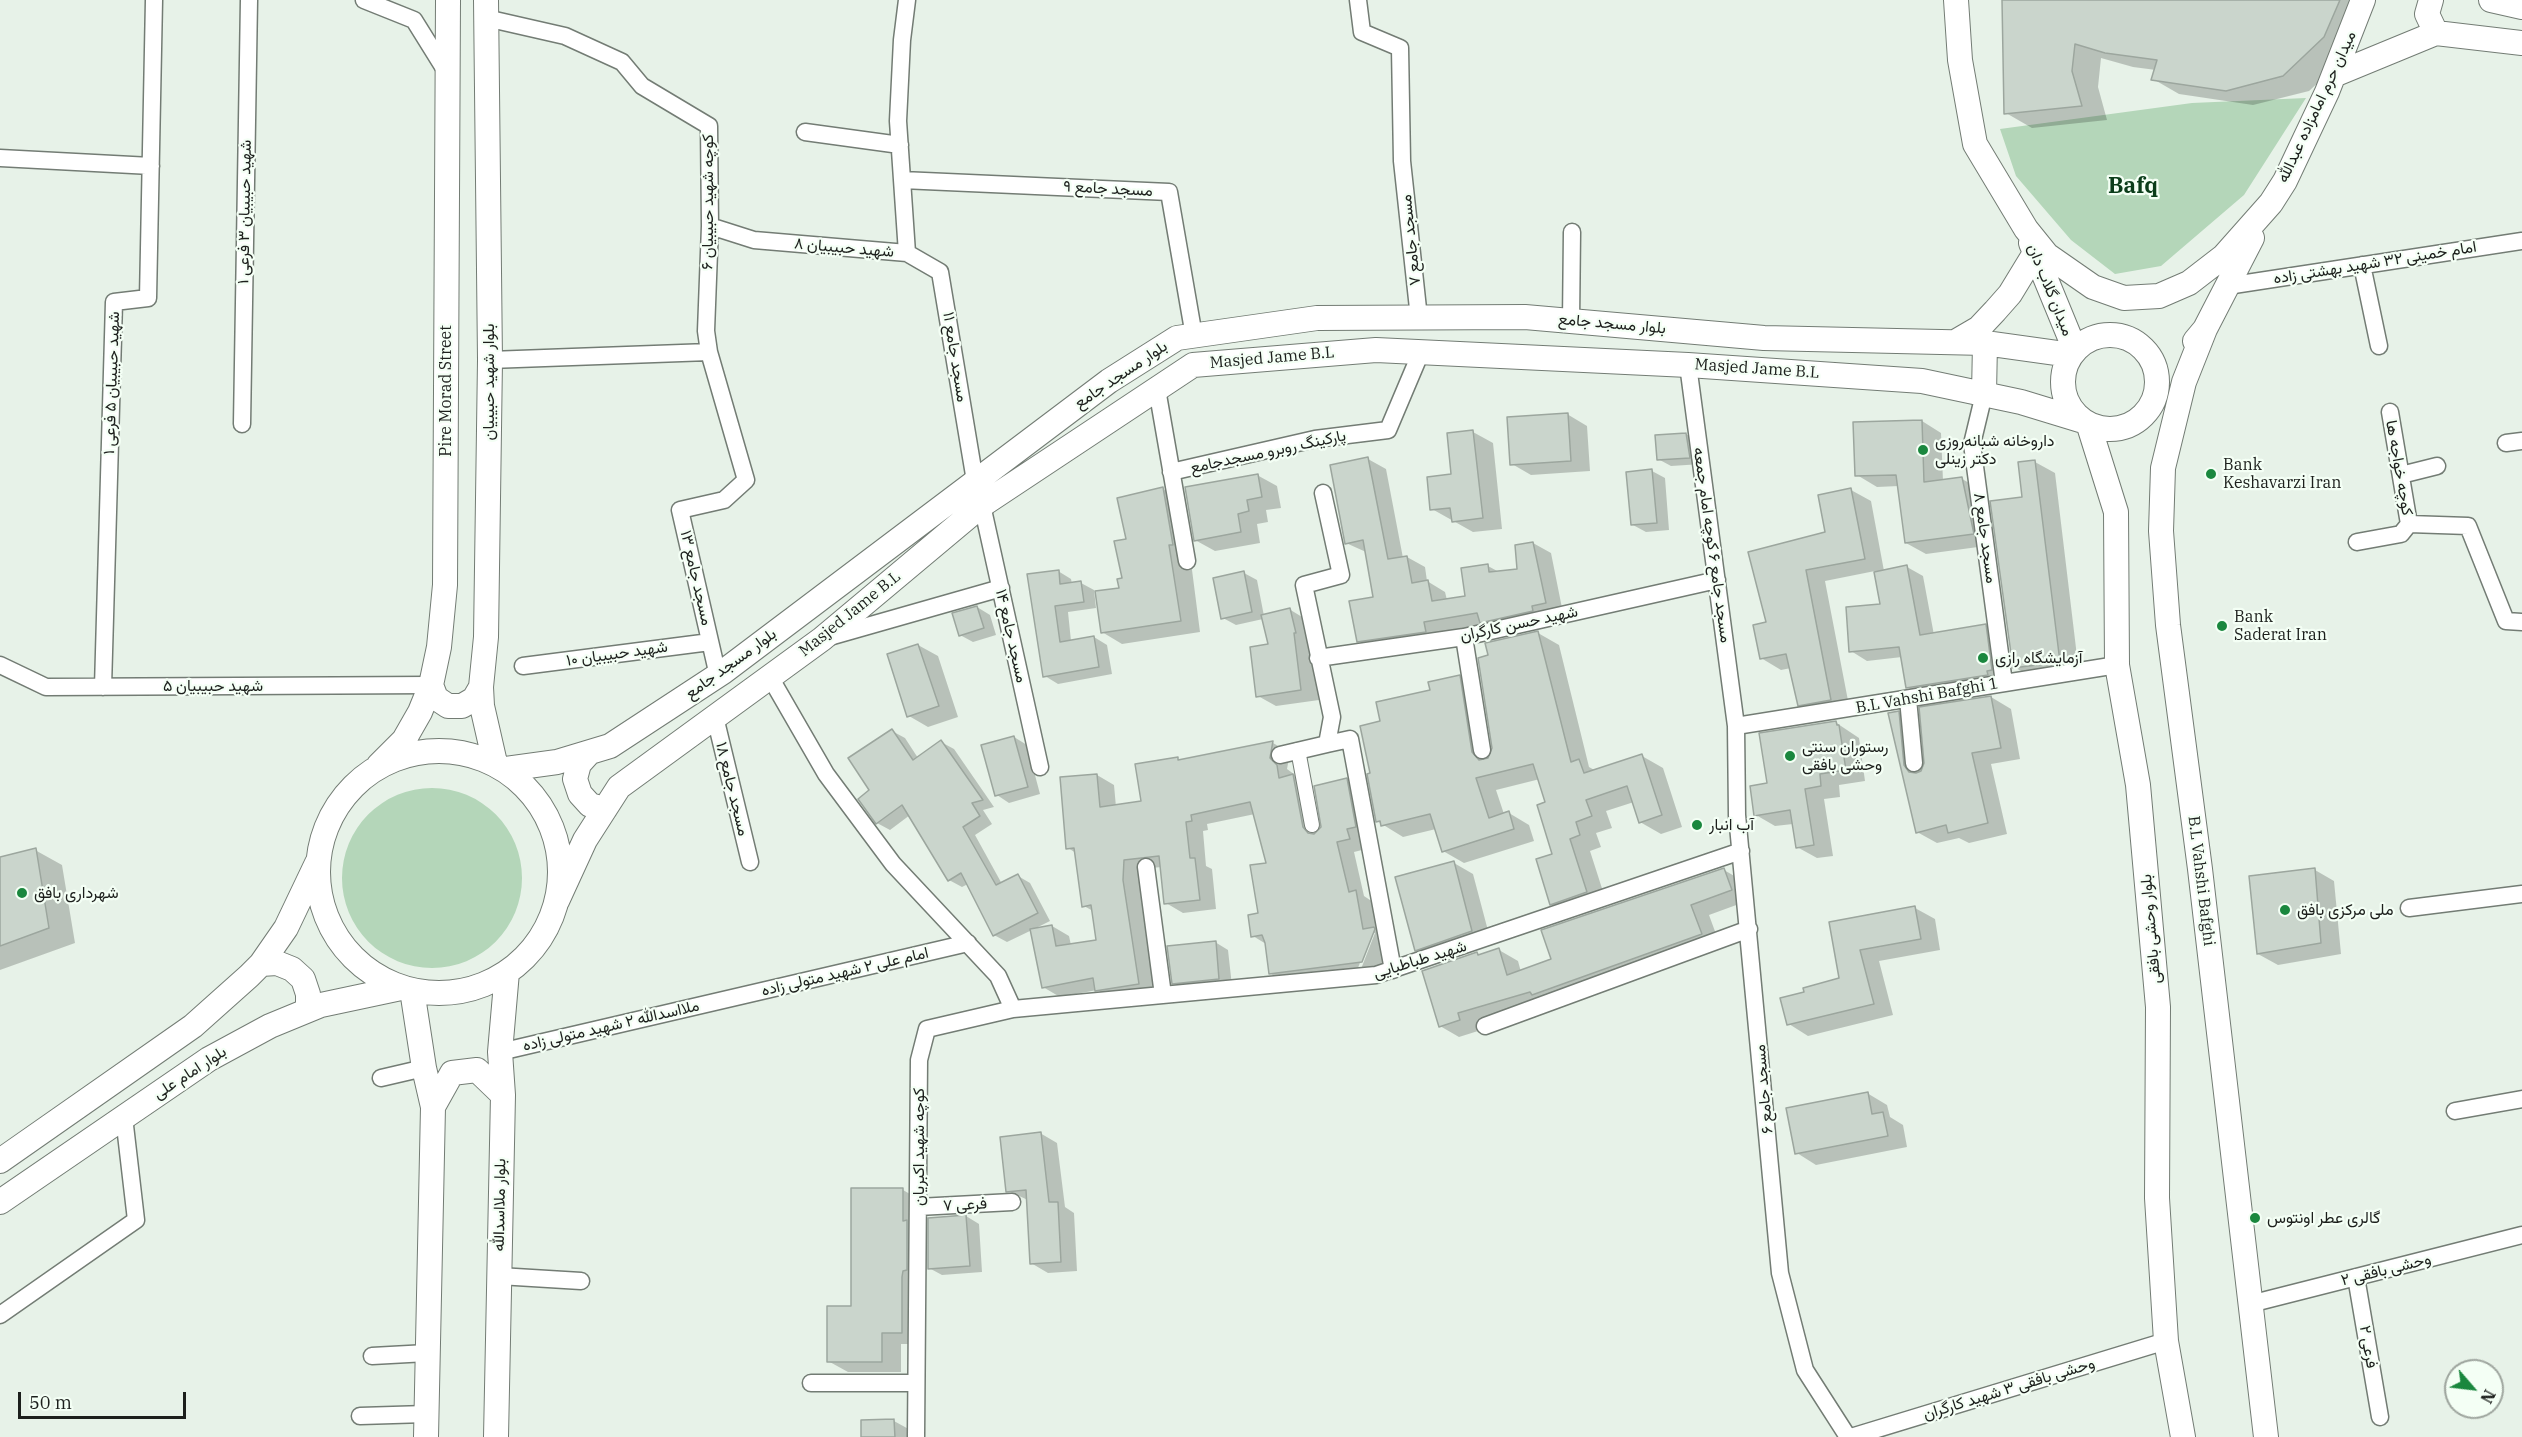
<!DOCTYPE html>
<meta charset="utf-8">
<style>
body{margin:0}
#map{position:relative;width:2522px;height:1437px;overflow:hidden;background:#e7f2e8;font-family:"IBM Plex Serif",serif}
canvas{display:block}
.north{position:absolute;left:2444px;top:1359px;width:60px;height:60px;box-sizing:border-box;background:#f4fff5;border:2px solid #9ea59e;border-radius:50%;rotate:118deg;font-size:16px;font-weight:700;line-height:24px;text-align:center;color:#1c1f1c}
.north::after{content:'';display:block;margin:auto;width:21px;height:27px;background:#1a873e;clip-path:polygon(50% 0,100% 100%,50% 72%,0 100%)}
.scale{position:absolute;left:18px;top:1392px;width:168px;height:27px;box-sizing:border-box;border:3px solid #1c1f1c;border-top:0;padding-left:8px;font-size:18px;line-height:21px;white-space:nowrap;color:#1c1f1c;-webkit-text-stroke:4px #f4fff5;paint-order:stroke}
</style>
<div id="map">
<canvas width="2522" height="1437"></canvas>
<div class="north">N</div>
<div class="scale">50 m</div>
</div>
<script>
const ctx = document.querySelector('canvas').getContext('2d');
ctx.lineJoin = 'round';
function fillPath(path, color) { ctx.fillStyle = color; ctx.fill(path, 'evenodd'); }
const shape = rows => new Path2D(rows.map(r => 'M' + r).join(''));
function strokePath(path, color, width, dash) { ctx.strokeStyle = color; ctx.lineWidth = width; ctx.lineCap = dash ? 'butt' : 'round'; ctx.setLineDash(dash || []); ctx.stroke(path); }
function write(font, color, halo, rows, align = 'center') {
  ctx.font = font + ' "IBM Plex Serif",Vazirmatn,serif'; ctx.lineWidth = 4.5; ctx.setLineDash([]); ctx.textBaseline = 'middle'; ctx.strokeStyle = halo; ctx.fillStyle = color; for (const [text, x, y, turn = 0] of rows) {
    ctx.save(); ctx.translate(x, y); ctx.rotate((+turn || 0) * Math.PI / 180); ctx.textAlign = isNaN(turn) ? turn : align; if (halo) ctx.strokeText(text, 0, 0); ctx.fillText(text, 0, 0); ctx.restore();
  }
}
const green = shape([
 [2306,98,2244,195,2161,266,2115,274,2071,240,2016,176,2000,129,2192,103],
 '342 878a90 90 0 1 1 180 0a90 90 0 1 1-180 0Z'
]);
const shadow = shape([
 [2004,0,2373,0,2351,52,2309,91,2253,105,2179,94,2153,79,2156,70,2133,67,2101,58,2098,87,2107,120,2032,128,2006,113],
 [1567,414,1587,426,1590,471,1531,475,1512,464],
 [1922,421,1941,433,1943,481,1962,479,1982,490,1993,545,1926,554,1906,543,1899,486,1877,487,1857,475],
 [1473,432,1493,443,1502,529,1473,532,1432,509,1453,475],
 [1686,434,1699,442,1702,464,1671,466,1658,459],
 [1368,459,1386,469,1403,558,1407,557,1425,567,1427,581,1445,592,1447,600,1467,597,1488,566,1499,572,1518,571,1533,543,1551,553,1563,613,1441,632,1443,641,1376,651,1358,641,1375,598,1366,552,1346,543],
 [2035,462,2055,473,2079,673,2034,678,2014,667,2024,499],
 [1652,471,1665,478,1669,530,1646,532,1633,525],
 [1257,475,1277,486,1281,508,1266,510,1268,522,1257,524,1260,543,1215,551,1195,540],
 [1163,489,1183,500,1200,632,1122,644,1102,632,1124,579,1127,540],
 [1851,490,1871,501,1884,571,1907,567,1923,576,1934,635,1985,626,2002,635,2007,679,1923,697,1907,687,1902,657,1867,661,1851,651,1881,605,1875,571,1825,581,1850,711,1819,716,1799,705,1791,668,1781,670,1761,658,1768,623,1827,533],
 [1058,571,1071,579,1072,584,1081,583,1094,590,1096,608,1068,612,1071,641,1094,637,1107,645,1112,674,1058,684,1045,676],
 [1244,573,1257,580,1264,616,1289,609,1307,620,1319,700,1276,706,1258,696,1270,645,1263,619,1236,625,1223,618],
 [977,607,990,615,996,635,973,642,960,635],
 [1538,633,1559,645,1589,767,1596,771,1642,756,1663,768,1682,827,1661,834,1640,822,1634,802,1606,811,1612,828,1596,833,1601,847,1590,851,1607,904,1572,916,1551,904,1554,855,1547,803,1540,779,1496,790,1504,814,1509,813,1529,825,1534,841,1464,863,1443,851,1436,829,1403,837,1377,821,1372,774,1382,722,1459,677,1480,689,1491,760],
 [918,645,938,656,958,717,928,727,909,716],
 [1991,697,2011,709,2020,759,1991,764,2007,834,1969,843,1959,838,1937,843,1917,832,1890,714,1898,712,1918,724,1922,771,1926,763],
 [1835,722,1859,738,1865,781,1839,785,1840,797,1824,799,1833,856,1817,858,1797,847,1793,824,1775,826,1756,815,1769,784],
 [892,731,905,738,918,758,941,742,954,749,994,807,983,810,992,824,975,835,1002,884,1018,876,1030,883,1050,921,1034,929,1052,926,1069,936,1071,945,1097,941,1093,911,1084,906,1076,853,1068,848,1097,775,1114,785,1116,807,1143,802,1177,759,1182,761,1273,743,1290,753,1287,769,1310,786,1319,833,1346,780,1363,790,1366,849,1354,852,1364,896,1373,902,1391,939,1379,971,1288,983,1271,974,1266,944,1253,936,1268,864,1255,814,1207,824,1208,830,1203,831,1206,866,1212,869,1216,909,1183,913,1166,903,1162,867,1140,869,1140,890,1155,993,1113,999,1097,990,1060,997,1043,987,1032,930,1007,942,994,935,968,884,962,887,949,880,910,815,890,830,877,823,872,791],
 [1371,933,1375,933,1361,969,1358,968],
 [1014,737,1027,745,1040,794,1009,803,997,795],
 [35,850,62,865,75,943,0,970,0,859],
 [1454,863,1473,874,1491,942,1436,961,1417,950],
 [1724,870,1743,881,1750,900,1709,915,1720,945,1547,1003,1476,1024,1478,1031,1459,1037,1440,1026,1477,953,1481,955,1499,950,1518,961,1521,972,1553,960],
 [2315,870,2334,881,2341,954,2278,965,2258,954],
 [1915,908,1935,919,1940,950,1879,961,1893,1015,1808,1036,1789,1024,1805,993,1841,979,1831,923],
 [1215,942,1228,950,1232,986,1186,990,1173,983],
 [1867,1093,1887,1105,1890,1117,1903,1125,1907,1147,1816,1165,1797,1153],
 [1040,1133,1057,1143,1065,1207,1074,1213,1077,1271,1048,1273,1031,1263,1028,1200,1008,1191],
 [903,1190,922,1201,922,1230,927,1233,926,1281,922,1281,921,1344,901,1344,901,1372,848,1372,828,1361],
 [966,1216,979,1224,982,1272,942,1275,929,1268],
 [894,1421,914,1432,914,1437,863,1437]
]);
const building = shape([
 [2002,0,2340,0,2324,37,2283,76,2226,91,2151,80,2157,60,2105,53,2075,44,2072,71,2082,106,2004,114,2002,0],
 [1568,413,1571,461,1510,465,1507,417,1568,413],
 [1922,420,1924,482,1962,477,1974,534,1905,543,1896,475,1855,476,1853,422,1922,420],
 [1473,430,1483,518,1452,522,1450,508,1430,510,1427,477,1451,474,1447,433,1473,430],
 [1686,433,1690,458,1657,460,1655,435,1686,433],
 [1368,457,1388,559,1407,556,1412,583,1428,580,1432,601,1465,596,1461,568,1488,564,1489,572,1517,569,1515,545,1533,542,1546,603,1532,606,1533,611,1480,623,1477,613,1424,622,1426,632,1357,642,1349,601,1373,597,1363,540,1345,544,1330,465,1368,457],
 [2035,460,2060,662,2013,668,1990,501,2022,497,2018,462,2035,460],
 [1652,469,1657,523,1631,525,1626,472,1652,469],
 [1258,474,1262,497,1247,500,1249,511,1238,514,1241,532,1194,541,1185,487,1258,474],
 [1163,487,1173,545,1169,545,1181,621,1101,633,1095,591,1119,588,1117,579,1122,578,1114,541,1126,539,1117,498,1163,487],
 [1851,488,1865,559,1806,570,1831,700,1798,706,1786,654,1760,659,1753,625,1766,622,1748,552,1825,532,1818,495,1851,488],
 [1907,565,1920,635,1986,624,1992,670,1987,671,1988,675,1906,688,1899,647,1849,652,1846,607,1880,604,1874,572,1907,565],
 [1059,570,1060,584,1081,581,1084,602,1055,606,1060,642,1094,636,1099,667,1043,677,1027,574,1059,570],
 [1244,571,1252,612,1221,619,1213,578,1244,571],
 [977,606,984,628,959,636,952,613,977,606],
 [1290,608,1296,633,1294,633,1301,690,1256,697,1250,647,1268,644,1261,615,1290,608],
 [1538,631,1571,762,1579,759,1584,773,1642,754,1662,815,1639,823,1627,786,1586,800,1592,816,1576,822,1580,835,1570,839,1587,892,1550,905,1536,859,1552,854,1537,805,1545,802,1533,764,1476,778,1489,818,1509,811,1514,829,1442,852,1430,814,1381,826,1380,821,1376,822,1367,774,1370,773,1360,726,1380,721,1376,702,1430,690,1428,682,1460,675,1472,752,1479,760,1488,758,1492,748,1478,658,1488,655,1485,643,1538,631],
 [918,644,939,706,907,717,887,654,918,644],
 [1991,696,2001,748,1972,753,1988,823,1948,833,1946,825,1916,833,1888,713,1899,711,1904,765,1909,772,1916,773,1921,771,1924,763,1919,707,1991,696],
 [1836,721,1837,725,1839,725,1846,770,1820,774,1821,786,1805,789,1814,845,1796,848,1790,810,1754,816,1750,786,1767,783,1759,733,1836,721],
 [892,729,913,760,941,740,983,800,972,803,980,816,963,827,996,885,1018,874,1038,913,993,936,961,873,948,881,902,805,876,824,858,799,869,790,848,758,892,729],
 [1014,736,1028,787,995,796,981,745,1014,736],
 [1273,741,1270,758,1277,765,1279,778,1293,774,1303,827,1308,833,1314,834,1321,827,1314,786,1347,778,1356,827,1347,829,1350,839,1337,842,1349,892,1356,890,1363,929,1374,927,1375,929,1362,962,1269,974,1265,943,1262,935,1251,937,1248,915,1258,913,1250,865,1266,863,1250,802,1191,815,1192,821,1186,822,1190,858,1195,858,1200,900,1164,904,1159,856,1124,860,1123,880,1139,984,1095,991,1093,978,1042,988,1030,929,1052,925,1056,946,1096,940,1091,905,1082,907,1074,848,1066,849,1060,777,1097,774,1100,807,1141,801,1135,764,1178,757,1178,760,1273,741],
 [36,848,49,928,0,946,0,857,36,848],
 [1454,861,1472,931,1415,951,1395,877,1454,861],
 [1724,868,1732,890,1691,905,1702,934,1532,995,1530,992,1458,1013,1460,1020,1439,1027,1422,971,1477,952,1478,955,1499,948,1507,975,1551,959,1541,930,1724,868],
 [2315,868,2321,943,2257,954,2249,876,2315,868],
 [1915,906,1921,939,1860,950,1874,1004,1787,1025,1780,998,1804,992,1803,988,1839,978,1829,922,1915,906],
 [1216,941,1219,979,1172,984,1167,946,1216,941],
 [1868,1092,1872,1114,1883,1112,1888,1136,1795,1154,1786,1108,1868,1092],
 [1041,1132,1049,1202,1058,1202,1061,1262,1030,1264,1026,1190,1006,1192,1000,1137,1041,1132],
 [851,1188,903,1188,903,1221,907,1220,907,1270,903,1271,902,1277,902,1333,882,1333,882,1362,827,1362,827,1306,851,1306,851,1188],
 [966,1215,970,1266,928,1269,928,1218,966,1215],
 [894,1419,895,1437,861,1437,861,1420,894,1419]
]);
const pedestrian = shape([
 [1298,750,1312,825]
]);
const minor = shape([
 [364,0,414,20,447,73],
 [1358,0,1362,32,1400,48,1402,161,1419,318],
 [486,18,565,36,622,62,642,86,709,126,710,226,706,331,709,352,746,480,724,500,680,510,718,676],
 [805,132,900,145],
 [0,158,151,166],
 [902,180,1169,192,1194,336],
 [710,226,754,240,907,253,898,121,902,40,907,0],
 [907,253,940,272,975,481],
 [2362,265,2379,346],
 [2227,286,2522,241],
 [1571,321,1572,232],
 [490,360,709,352],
 [1688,365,1736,726,1737,815,1780,1273,1805,1370,1848,1437],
 [1157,389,1187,561],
 [1984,394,1972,444,2004,683],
 [2390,412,2409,524],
 [242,424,249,0],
 [2506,443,2522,441],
 [1171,472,1315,439,1388,430,1421,352],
 [2401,475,2437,466],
 [982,505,1040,767],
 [2409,524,2468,526,2506,621,2522,622],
 [2357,542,2401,534,2409,524],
 [829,637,1001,588],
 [1464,637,1482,750],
 [1318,658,1464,637,1717,580],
 [0,665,46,687,431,685],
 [523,666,710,642],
 [770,677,826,774,893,864,998,976,1013,1009],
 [103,687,114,302,148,298,154,0],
 [1908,699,1914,763],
 [715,717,750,862],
 [1736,726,2117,665],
 [1327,744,1350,739,1393,970],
 [1280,755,1327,744,1332,717,1304,585,1341,575,1323,493],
 [1146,867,1163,995],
 [2409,908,2522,894],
 [1485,1026,1749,929],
 [500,1052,968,943],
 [381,1078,424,1068],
 [2455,1111,2522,1099],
 [918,1207,1012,1202],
 [499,1276,581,1281],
 [2356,1277,2380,1417],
 [2250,1304,2522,1235],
 [0,1315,136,1220,124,1117],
 [372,1356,427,1353],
 [811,1383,916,1383],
 [360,1416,426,1414],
 [916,1437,919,1060,927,1029,1013,1009,1376,975,1741,851],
 [1851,1437,2166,1341]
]);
const secondary = shape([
 [486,0,490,360,486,637,481,687,482,706,495,763],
 [1956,0,1960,60,1975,144,2026,229,2047,255,2093,287,2124,298,2159,296,2189,283,2224,256,2271,203,2285,181,2327,92,2363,0],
 [2431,0,2427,14,2436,33],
 [2491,0,2522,7],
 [2334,75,2436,33,2522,43],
 [2031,243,2075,350],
 [2205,329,2184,382,2163,468,2161,531,2168,625,2200,869,2266,1437],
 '2063 382a47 47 0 1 1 94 0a47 47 0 1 1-94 0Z',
 [2195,341,2205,329,2252,238],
 [1955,342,1979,328,1995,311,2010,294,2035,253],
 [1984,394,1985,343],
 [2089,426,2116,512,2117,665,2138,785,2158,1007,2157,1198,2166,1341,2183,1437],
 [431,685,436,698,448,706,462,706,474,699,481,687],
 '318 872a121 121 0 1 1 242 0a121 121 0 1 1-242 0Z',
 [589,753,579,764,575,779,580,794,590,805,605,809],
 [379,765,404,740,420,712,431,685,439,647,445,585,448,0],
 [506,769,557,762,610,746,723,672,1109,381,1177,338,1317,318,1525,317,1764,338,1985,343,2071,355],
 [557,901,585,840,619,787,822,639,982,505,1193,365,1376,350,1688,365,1922,381,2021,402,2080,420],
 [261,964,277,963,292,969,303,979,308,994,308,1010],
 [412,990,424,1068,433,1107,426,1437],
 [433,1107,452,1073,477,1070,503,1095],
 [0,1161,193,1026,249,976,261,964,286,928,317,863],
 [0,1202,209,1059,270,1026,321,1005,401,988],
 [496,1437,503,1095,500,1052,507,972]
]);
const markers = [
 [1923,450,6,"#1a873e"],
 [2211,474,6,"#1a873e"],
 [2222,626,6,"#1a873e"],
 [1983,658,6,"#1a873e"],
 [1790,756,6,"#1a873e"],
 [1697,825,6,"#1a873e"],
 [22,893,6,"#1a873e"],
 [2285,910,6,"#1a873e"],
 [2255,1218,6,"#1a873e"]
];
const streetNames = [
 ["میدان حرم امامزاده عبدالله",2317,107,-65],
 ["مسجد جامع ۹",1108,189,3],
 ["کوچه شهید حبیبیان ۶",708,202,-90],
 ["شهید حبیبیان ۳ فرعی ۱",245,212,-89],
 ["مسجد جامع ۷",1411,240,-96],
 ["شهید حبیبیان ۸",844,248,5],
 ["امام خمینی ۳۲ شهید بهشتی زاده",2375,263,-9],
 ["میدان گلاب دان",2050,290,68],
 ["بلوار مسجد جامع",1612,324,5],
 ["مسجد جامع ۱۱",955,357,81],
 ["Masjed Jame B.L",1272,358,-5],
 ["Masjed Jame B.L",1757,369,4],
 ["بلوار مسجد جامع",1121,375,-34],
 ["بلوار شهید حبیبیان",489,382,-90],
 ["شهید حبیبیان ۵ فرعی ۱",112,383,-88],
 ["Pire Morad Street",446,391,-90],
 ["پارکینگ روبرو مسجدجامع",1268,452,-12],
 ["کوچه خواجه ها",2399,468,80],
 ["مسجد جامع ۸",1985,538,82],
 ["مسجد جامع ۶ کوچه امام جمعه",1712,545,82],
 ["مسجد جامع ۱۳",696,578,77],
 ["Masjed Jame B.L",850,614,-39],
 ["شهید حسن کارگران",1519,624,-12],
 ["مسجد جامع ۱۴",1011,636,77],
 ["شهید حبیبیان ۱۰",617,654,-8],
 ["بلوار مسجد جامع",731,664,-36],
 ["شهید حبیبیان ۵",213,686],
 ["B.L Vahshi Bafghi 1",1927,696,-10],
 ["مسجد جامع ۱۸",732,789,76],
 ["B.L Vahshi Bafghi",2201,881,83],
 ["بلوار وحشی بافقی",2151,929,-95],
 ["شهید طباطبایی",1420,960,-17],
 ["امام علی ۲ شهید متولی زاده",845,972,-13],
 ["ملااسدالله ۲ شهید متولی زاده",611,1026,-13],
 ["بلوار امام علی",190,1073,-33],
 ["مسجد جامع ۶",1764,1089,-95],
 ["کوچه شهید اکبریان",919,1147,-90],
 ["بلوار ملااسدالله",500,1205,-89],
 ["فرعی ۷",965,1205,-3],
 ["وحشی بافقی ۲",2386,1270,-14],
 ["فرعی ۲",2368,1347,80],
 ["وحشی بافقی ۳ شهید کارگران",2009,1389,-17]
];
const poiNames = [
 ["داروخانه شبانه‌روزی",1935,441],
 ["دکتر زینلی",1935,459],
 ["Bank",2223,465],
 ["Keshavarzi Iran",2223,483],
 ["Bank",2234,617],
 ["Saderat Iran",2234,635],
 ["آزمایشگاه رازی",1995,658],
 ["رستوران سنتی",1802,747],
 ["وحشی بافقی",1802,765],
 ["آب انبار",1709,825],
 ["شهرداری بافق",34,893],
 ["ملی مرکزی بافق",2297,910],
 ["گالری عطر اونتوس",2267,1218]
];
const districtNames = [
 ["Bafq",2133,187]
];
fillPath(green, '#b4d6b9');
fillPath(shadow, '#0003');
fillPath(building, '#cad5cc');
strokePath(building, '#9ca69e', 1.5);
strokePath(pedestrian, '#737c74', 16);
strokePath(minor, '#737c74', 19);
strokePath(secondary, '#737c74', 26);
strokePath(pedestrian, '#fff', 14);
strokePath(minor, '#fff', 16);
strokePath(secondary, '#fff', 24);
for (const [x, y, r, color] of markers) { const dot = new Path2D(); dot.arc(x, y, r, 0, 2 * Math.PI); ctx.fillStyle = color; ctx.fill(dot); strokePath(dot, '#f4fff5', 2); }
write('16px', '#1c1f1c', '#f4fff5', streetNames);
write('16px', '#1c1f1c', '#f4fff5', poiNames, 'left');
write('bold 22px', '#0b3d1a', '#f4fff5', districtNames);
</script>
